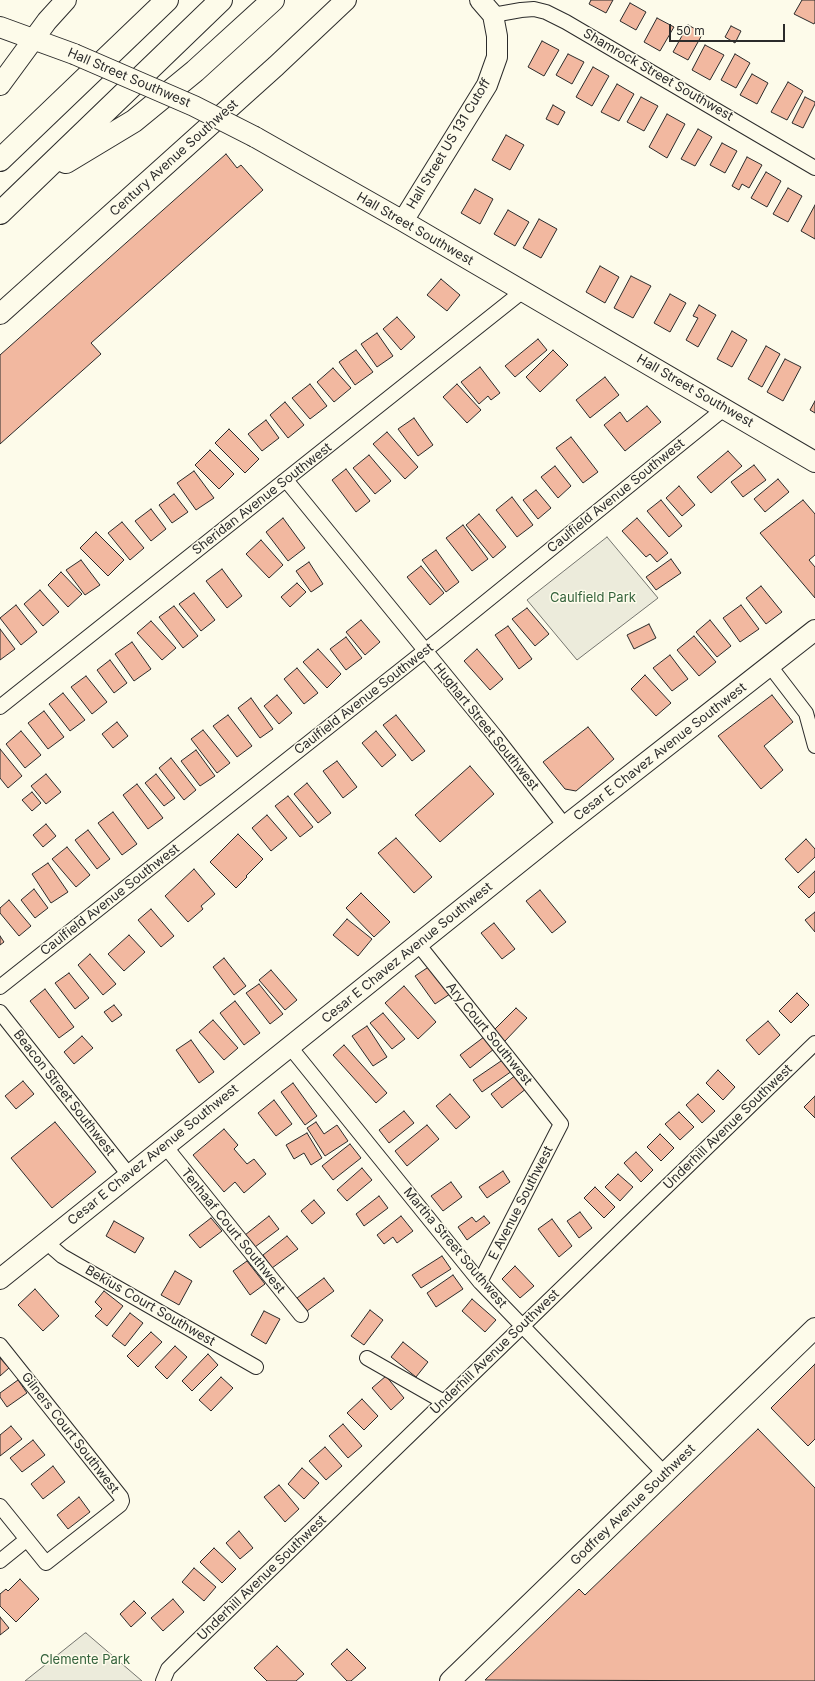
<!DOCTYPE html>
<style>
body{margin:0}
#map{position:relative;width:815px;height:1681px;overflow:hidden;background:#fdfbea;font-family:Inter,sans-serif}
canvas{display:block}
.scale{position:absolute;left:669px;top:24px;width:116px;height:18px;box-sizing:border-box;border:2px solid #2b2b2b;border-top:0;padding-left:5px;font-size:12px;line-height:14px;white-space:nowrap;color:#2b2b2b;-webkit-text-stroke:3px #fdfbea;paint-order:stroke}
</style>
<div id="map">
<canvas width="815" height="1681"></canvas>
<div class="scale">50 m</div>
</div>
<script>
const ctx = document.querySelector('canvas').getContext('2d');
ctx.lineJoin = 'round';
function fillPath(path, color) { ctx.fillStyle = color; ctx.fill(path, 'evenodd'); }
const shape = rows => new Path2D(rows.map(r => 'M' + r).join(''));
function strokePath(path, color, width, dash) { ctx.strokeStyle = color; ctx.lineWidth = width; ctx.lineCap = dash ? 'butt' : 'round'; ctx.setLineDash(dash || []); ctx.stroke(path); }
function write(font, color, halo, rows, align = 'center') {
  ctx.font = font + ' Inter,sans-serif'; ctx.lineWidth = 3; ctx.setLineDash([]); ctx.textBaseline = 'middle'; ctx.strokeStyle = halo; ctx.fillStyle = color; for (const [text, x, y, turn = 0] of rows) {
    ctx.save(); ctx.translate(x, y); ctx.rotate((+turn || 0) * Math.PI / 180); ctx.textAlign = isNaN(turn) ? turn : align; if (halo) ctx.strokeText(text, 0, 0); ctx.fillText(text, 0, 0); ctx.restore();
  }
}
const green = shape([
 [607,537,658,598,577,660,527,600,607,537],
 [86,1633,142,1681,25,1681,85,1633,86,1633]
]);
const building = shape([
 [591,0,613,0,606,13,589,4,591,0],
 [802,0,815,0,815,22,814,24,794,14,802,0],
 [630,3,646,12,636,30,620,21,630,3],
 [657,18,674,27,660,51,644,42,657,18],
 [688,25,703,33,688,60,673,52,688,25],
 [731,26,741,31,735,43,725,37,731,26],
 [542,41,559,50,544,76,528,67,542,41],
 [705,45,724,55,710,80,692,70,705,45],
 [568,54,584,62,572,84,556,75,568,54],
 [735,54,750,63,736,88,721,80,735,54],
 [593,67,609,76,592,106,576,97,593,67],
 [752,74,768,83,757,104,740,95,752,74],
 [788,82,803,91,787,120,771,112,788,82],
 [617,84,634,94,619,121,601,112,617,84],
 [641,97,658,106,644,131,627,122,641,97],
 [805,97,815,102,815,104,803,128,792,123,805,97],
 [553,105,565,112,558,125,546,119,553,105],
 [667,114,685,124,667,158,649,147,667,114],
 [698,129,712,137,695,166,681,159,698,129],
 [506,135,524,145,510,170,492,160,506,135],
 [722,143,737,151,725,173,710,165,722,143],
 [226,154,237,168,241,165,263,190,91,343,101,354,0,444,0,355,226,154],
 [747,157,762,165,749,188,742,184,739,190,732,186,747,157],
 [766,172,781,181,767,207,751,198,766,172],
 [788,188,802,196,788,222,773,214,788,188],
 [475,189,493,199,480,224,461,213,475,189],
 [815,205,815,239,801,231,815,205],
 [508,210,529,222,515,246,494,234,508,210],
 [539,219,557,229,541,258,523,248,539,219],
 [600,266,619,277,605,303,586,292,600,266],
 [631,276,651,286,633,318,614,308,631,276],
 [441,279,460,295,447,311,427,295,441,279],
 [670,294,686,303,670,332,654,323,670,294],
 [699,305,716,315,698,347,686,340,698,318,693,316,699,305],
 [397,317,415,337,401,350,383,329,397,317],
 [732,331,747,340,732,367,717,359,732,331],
 [377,333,393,356,377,367,361,344,377,333],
 [538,339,547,350,515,377,505,366,538,339],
 [766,346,780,354,762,387,748,379,766,346],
 [356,350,373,372,355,385,339,362,356,350],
 [553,350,568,365,540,392,526,377,553,350],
 [785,359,801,367,783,401,767,392,785,359],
 [480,367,500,393,491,400,488,396,479,404,461,382,480,367],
 [333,368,351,388,334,402,317,382,333,368],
 [605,377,619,395,590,418,576,400,605,377],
 [310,384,327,406,310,419,292,398,310,384],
 [457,384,481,410,467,423,443,397,457,384],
 [815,401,815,413,810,410,815,401],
 [285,402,304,425,288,438,270,415,285,402],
 [647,406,661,422,625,451,604,425,620,412,627,422,647,406],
 [414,418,433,445,418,456,398,429,414,418],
 [266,420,279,438,262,451,248,434,266,420],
 [229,429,259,459,245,473,215,443,229,429],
 [387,432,418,467,405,479,373,444,387,432],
 [571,437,598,472,583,483,556,448,571,437],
 [210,450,234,474,219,489,195,465,210,450],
 [728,451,742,466,711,493,697,477,728,451],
 [369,455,391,481,375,494,353,468,369,455],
 [754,465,766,480,743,497,731,482,754,465],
 [555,466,571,486,558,498,541,477,555,466],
 [346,469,370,501,356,512,332,480,346,469],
 [194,471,214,498,196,510,177,483,194,471],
 [778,479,789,492,765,512,754,499,778,479],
 [679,486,695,505,682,516,666,498,679,486],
 [536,490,551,508,538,519,523,500,536,490],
 [174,494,188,512,172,523,159,505,174,494],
 [512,497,533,525,517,537,496,510,512,497],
 [661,500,682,526,669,537,647,511,661,500],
 [803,500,815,514,815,555,809,560,815,567,815,598,760,533,803,500],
 [151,509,166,529,151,541,135,521,151,509],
 [479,514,506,547,493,558,466,525,479,514],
 [283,518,305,548,288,561,266,532,283,518],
 [637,518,668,553,657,562,650,554,646,557,622,531,637,518],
 [122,522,144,548,130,560,108,533,122,522],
 [463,525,488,559,472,571,446,538,463,525],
 [96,532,124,560,108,576,80,548,96,532],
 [261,540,283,565,269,578,246,554,261,540],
 [436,550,459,582,446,592,422,560,436,550],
 [671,559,681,573,656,590,646,577,671,559],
 [81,560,100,585,85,595,66,570,81,560],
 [309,562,323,584,311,592,296,571,309,562],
 [421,566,444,593,430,605,407,577,421,566],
 [222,569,242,596,227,608,206,581,222,569],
 [61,572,82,594,68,607,48,585,61,572],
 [297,583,306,592,290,607,281,597,297,583],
 [761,586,782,612,766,624,746,598,761,586],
 [40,590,59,612,43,626,24,604,40,590],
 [194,593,215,620,201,631,179,604,194,593],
 [16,605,37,632,21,645,0,618,16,605],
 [741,605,759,629,740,642,723,618,741,605],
 [174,606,198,636,183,648,159,617,174,606],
 [527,608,549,634,535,646,512,619,527,608],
 [361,620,380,642,365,655,346,632,361,620],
 [710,620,731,646,717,657,696,632,710,620],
 [151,621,176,648,162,660,137,633,151,621],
 [649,624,656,638,634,649,627,635,649,624],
 [508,626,532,659,519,669,495,635,508,626],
 [0,629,15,649,0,660,0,629],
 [694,636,716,662,699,676,677,650,694,636],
 [346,637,362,658,346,670,330,649,346,637],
 [132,642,151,669,134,681,115,654,132,642],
 [318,649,341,674,327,688,303,662,318,649],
 [477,649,503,679,490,690,464,661,477,649],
 [670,655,688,679,672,691,653,668,670,655],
 [110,660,127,683,114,693,97,670,110,660],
 [297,668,318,693,304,704,284,679,297,668],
 [645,675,671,703,656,716,631,689,645,675],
 [86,676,107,702,92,714,71,687,86,676],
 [63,693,85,720,70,731,49,704,63,693],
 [277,695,292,713,279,724,264,706,277,695],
 [772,695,793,722,764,746,783,770,761,789,718,736,772,695],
 [251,698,273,729,260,738,238,708,251,698],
 [44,711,64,737,48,749,28,723,44,711],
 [228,715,252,746,237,757,213,726,228,715],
 [396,715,425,751,412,761,383,725,396,715],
 [117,722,128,736,113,748,102,734,117,722],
 [588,727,614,759,576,791,565,789,543,762,588,727],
 [203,730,230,763,217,773,191,739,203,730],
 [21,731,41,755,25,768,6,744,21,731],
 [376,731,396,755,382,767,362,743,376,731],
 [0,749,22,776,8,788,0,778,0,749],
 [196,750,215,776,200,786,181,761,196,750],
 [171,758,196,790,184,800,159,768,171,758],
 [337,761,357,787,343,798,323,771,337,761],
 [470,766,494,794,440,842,415,815,470,766],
 [46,774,61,792,46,804,31,786,46,774],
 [156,774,175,798,164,806,145,783,156,774],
 [307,783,331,813,318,823,294,794,307,783],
 [137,784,163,818,148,829,123,795,137,784],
 [32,792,41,803,32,811,22,800,32,792],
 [288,796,313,827,300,837,275,806,288,796],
 [113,812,137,844,122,855,98,823,113,812],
 [267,815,287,838,271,851,252,828,267,815],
 [46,824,56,836,43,847,33,835,46,824],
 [88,830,110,859,97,869,75,840,88,830],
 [238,834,263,859,246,876,247,877,236,888,210,862,238,834],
 [396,838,432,877,414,893,378,853,396,838],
 [806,839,815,849,815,857,798,873,785,859,806,839],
 [67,847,90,875,76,887,52,859,67,847],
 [48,863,68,892,51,903,32,874,48,863],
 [194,869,215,894,201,906,203,909,188,922,165,896,194,869],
 [815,871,815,892,809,898,798,887,815,871],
 [34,889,48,908,35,918,21,900,34,889],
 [540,890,566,922,552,933,526,901,540,890],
 [361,893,390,922,374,937,346,908,361,893],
 [9,900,31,926,19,936,0,913,0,908,9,900],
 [151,909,174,936,161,947,138,920,151,909],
 [815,912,815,932,805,920,815,912],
 [347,919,372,939,358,956,333,935,347,919],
 [494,923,515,949,502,959,481,933,494,923],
 [129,935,145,952,124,971,108,954,129,935],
 [0,936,4,942,0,945,0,936],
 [90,954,116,984,103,995,78,965,90,954],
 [224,958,246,986,234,995,213,967,224,958],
 [430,966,450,994,435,1004,415,976,430,966],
 [271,970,297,1000,285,1010,259,980,271,970],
 [69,973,89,998,75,1009,55,983,69,973],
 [259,984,283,1014,270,1024,246,993,259,984],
 [404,986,436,1022,418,1039,385,1003,404,986],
 [45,989,74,1027,59,1038,30,1001,45,989],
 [797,993,809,1005,791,1023,779,1011,797,993],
 [235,1001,260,1033,244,1045,220,1013,235,1001],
 [114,1005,122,1015,112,1022,104,1012,114,1005],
 [516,1008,527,1018,504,1042,493,1031,516,1008],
 [383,1013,405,1039,392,1049,370,1023,383,1013],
 [213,1020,238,1048,224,1060,199,1032,213,1020],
 [768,1021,780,1035,759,1055,746,1040,768,1021],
 [367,1026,387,1057,373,1066,352,1036,367,1026],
 [82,1036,93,1048,74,1064,64,1052,82,1036],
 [484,1037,494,1049,470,1068,460,1055,484,1037],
 [191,1040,214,1072,199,1083,176,1050,191,1040],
 [344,1045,387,1093,376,1103,333,1055,344,1045],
 [504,1059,512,1071,482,1092,473,1080,504,1059],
 [718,1070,735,1087,723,1100,706,1083,718,1070],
 [516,1075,527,1088,502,1108,491,1094,516,1075],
 [23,1081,34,1094,16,1109,5,1096,23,1081],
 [293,1083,317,1116,305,1125,281,1092,293,1083],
 [450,1094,470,1117,456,1129,436,1106,450,1094],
 [698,1094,715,1111,702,1123,686,1105,698,1094],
 [815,1096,815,1118,804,1107,815,1096],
 [274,1100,292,1124,276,1136,258,1113,274,1100],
 [404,1111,414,1123,389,1143,379,1130,404,1111],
 [679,1112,694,1127,680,1140,665,1124,679,1112],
 [55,1122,96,1172,52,1208,11,1158,55,1122],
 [316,1122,324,1134,337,1125,348,1141,325,1156,307,1128,316,1122],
 [427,1125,439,1139,407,1166,395,1151,427,1125],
 [224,1129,238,1145,234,1149,247,1164,254,1159,266,1174,244,1193,235,1182,224,1192,193,1155,224,1129],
 [307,1133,322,1158,311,1165,304,1153,294,1159,286,1145,307,1133],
 [660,1134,674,1148,661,1161,647,1147,660,1134],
 [350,1144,361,1158,333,1180,322,1166,350,1144],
 [636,1152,653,1170,641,1182,624,1163,636,1152],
 [362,1168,372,1180,347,1201,337,1190,362,1168],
 [503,1171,510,1182,487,1198,479,1187,503,1171],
 [618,1174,633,1187,620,1201,605,1187,618,1174],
 [451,1182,462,1197,443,1211,431,1196,451,1182],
 [595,1187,615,1207,604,1218,584,1198,595,1187],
 [379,1196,388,1208,364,1226,356,1214,379,1196],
 [314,1200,325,1213,312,1224,301,1211,314,1200],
 [580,1212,592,1228,579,1238,567,1221,580,1212],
 [269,1216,279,1229,255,1247,245,1235,269,1216],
 [401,1216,413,1231,397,1243,393,1237,384,1244,377,1235,401,1216],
 [484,1216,490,1223,467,1240,458,1227,472,1217,476,1222,484,1216],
 [211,1218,222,1231,200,1248,189,1235,211,1218],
 [552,1219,572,1246,559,1257,538,1229,552,1219],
 [114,1221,144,1238,135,1253,106,1236,114,1221],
 [287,1236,298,1249,272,1268,263,1255,287,1236],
 [442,1256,451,1269,421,1288,412,1275,442,1256],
 [247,1261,265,1284,250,1295,233,1271,247,1261],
 [515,1266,534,1286,520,1298,502,1279,515,1266],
 [175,1271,192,1281,179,1305,161,1295,175,1271],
 [453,1275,463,1289,436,1307,427,1293,453,1275],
 [324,1278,334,1291,307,1311,297,1298,324,1278],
 [35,1289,59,1316,43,1331,18,1305,35,1289],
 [104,1291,123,1306,107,1326,95,1316,102,1309,95,1302,104,1291],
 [472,1299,496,1320,485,1332,462,1311,472,1299],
 [370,1310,383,1320,364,1345,351,1336,370,1310],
 [264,1311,280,1319,266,1344,251,1335,264,1311],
 [130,1313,143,1323,125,1346,112,1336,130,1313],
 [151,1332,162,1342,138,1367,127,1356,151,1332],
 [403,1342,428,1362,416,1377,391,1357,403,1342],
 [175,1346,187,1357,167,1379,155,1367,175,1346],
 [208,1354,218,1365,192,1391,182,1381,208,1354],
 [0,1358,9,1368,0,1376,0,1358],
 [815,1364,815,1439,808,1446,771,1408,815,1364],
 [386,1376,404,1398,391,1410,372,1388,386,1376],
 [221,1377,233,1388,211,1411,199,1400,221,1377],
 [18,1380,27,1393,7,1407,0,1397,0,1393,18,1380],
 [362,1399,378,1416,364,1430,347,1413,362,1399],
 [343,1424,362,1446,348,1458,329,1436,343,1424],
 [11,1426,22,1439,0,1456,0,1435,11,1426],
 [758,1429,815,1488,815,1681,485,1680,579,1589,585,1595,758,1429],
 [33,1440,45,1455,22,1472,10,1458,33,1440],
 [325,1447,342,1466,326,1480,309,1461,325,1447],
 [53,1466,65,1482,43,1499,31,1484,53,1466],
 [302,1468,319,1483,304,1499,288,1484,302,1468],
 [279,1485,299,1509,285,1522,264,1497,279,1485],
 [79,1497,90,1512,68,1529,57,1515,79,1497],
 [239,1531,253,1548,240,1559,226,1543,239,1531],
 [214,1548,236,1569,222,1583,200,1562,214,1548],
 [194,1568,216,1587,204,1601,182,1582,194,1568],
 [20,1579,39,1599,16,1622,0,1606,0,1594,6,1589,8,1591,20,1579],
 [173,1599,184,1612,163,1631,151,1618,173,1599],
 [134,1601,146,1613,131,1627,120,1614,134,1601],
 [0,1617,9,1628,0,1635,0,1617],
 [277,1646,304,1674,296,1681,267,1681,254,1668,277,1646],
 [347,1649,366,1668,351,1681,347,1681,331,1664,347,1649]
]);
const street = shape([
 [493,15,521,10,534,9,546,12,566,22,815,168],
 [286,480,495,736,565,826],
 [770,666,806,713,815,746],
 [0,707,523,291],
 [418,944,561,1124,480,1282],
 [0,987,441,638,725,408],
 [0,1012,129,1175],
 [290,1047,480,1282,665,1474],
 [165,1146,301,1315],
 [47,1240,54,1249,62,1256,256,1367],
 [0,1345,121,1497,122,1501,120,1505,46,1563,0,1506],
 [367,1358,444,1402],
 [0,1561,26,1540],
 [163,1681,168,1669,175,1662,815,1043]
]);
const secondary = shape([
 [0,27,74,54],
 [0,85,47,21,66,0],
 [255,137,403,221,815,462],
 [403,221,487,85,497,57,497,36,493,15,480,0],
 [0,314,276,66,346,0],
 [0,1279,565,826,815,630],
 [450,1681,815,1328]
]);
const highway = shape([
 [0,160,167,0],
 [66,162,134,121,195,71,273,0],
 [0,213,221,0]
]);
const secondaryBridge = shape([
 [74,54,194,106,255,137]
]);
const streetNames = [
 ["Shamrock Street Southwest",658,75,30],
 ["Hall Street Southwest",129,78,23],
 ["Hall Street US 131 Cutoff",449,144,-59],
 ["Century Avenue Southwest",174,158,-42],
 ["Hall Street Southwest",415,229,30],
 ["Hall Street Southwest",695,391,30],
 ["Caulfield Avenue Southwest",616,496,-39],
 ["Sheridan Avenue Southwest",262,499,-38],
 ["Caulfield Avenue Southwest",364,699,-38],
 ["Hughart Street Southwest",486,727,51],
 ["Cesar E Chavez Avenue Southwest",660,752,-38],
 ["Caulfield Avenue Southwest",110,900,-38],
 ["Cesar E Chavez Avenue Southwest",407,953,-39],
 ["Ary Court Southwest",489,1034,51],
 ["Beacon Street Southwest",64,1093,52],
 ["Underhill Avenue Southwest",728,1127,-44],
 ["Cesar E Chavez Avenue Southwest",153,1155,-39],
 ["E Avenue Southwest",521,1203,-63],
 ["Tenhaaf Court Southwest",233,1231,51],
 ["Martha Street Southwest",455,1248,50],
 ["Bekius Court Southwest",150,1306,30],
 ["Underhill Avenue Southwest",495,1352,-44],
 ["Gilners Court Southwest",70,1433,52],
 ["Godfrey Avenue Southwest",633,1505,-44],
 ["Underhill Avenue Southwest",262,1578,-44]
];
const parkNames = [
 ["Caulfield Park",593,598],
 ["Clemente Park",85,1660]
];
fillPath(green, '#ecebdb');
strokePath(green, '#74746e', 1);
fillPath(building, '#f2b8a0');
strokePath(building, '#2b2b2b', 1);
strokePath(street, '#2b2b2b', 16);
strokePath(secondary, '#2b2b2b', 22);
strokePath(highway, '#2b2b2b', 24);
strokePath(street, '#fdfbea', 14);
strokePath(secondary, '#fdfbea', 20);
strokePath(highway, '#fdfbea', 22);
strokePath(secondaryBridge, '#2b2b2b', 22, []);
strokePath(secondaryBridge, '#fdfbea', 20);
write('13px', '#2b2b2b', '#fdfbea', streetNames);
write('13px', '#34623c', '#fdfbea', parkNames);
</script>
